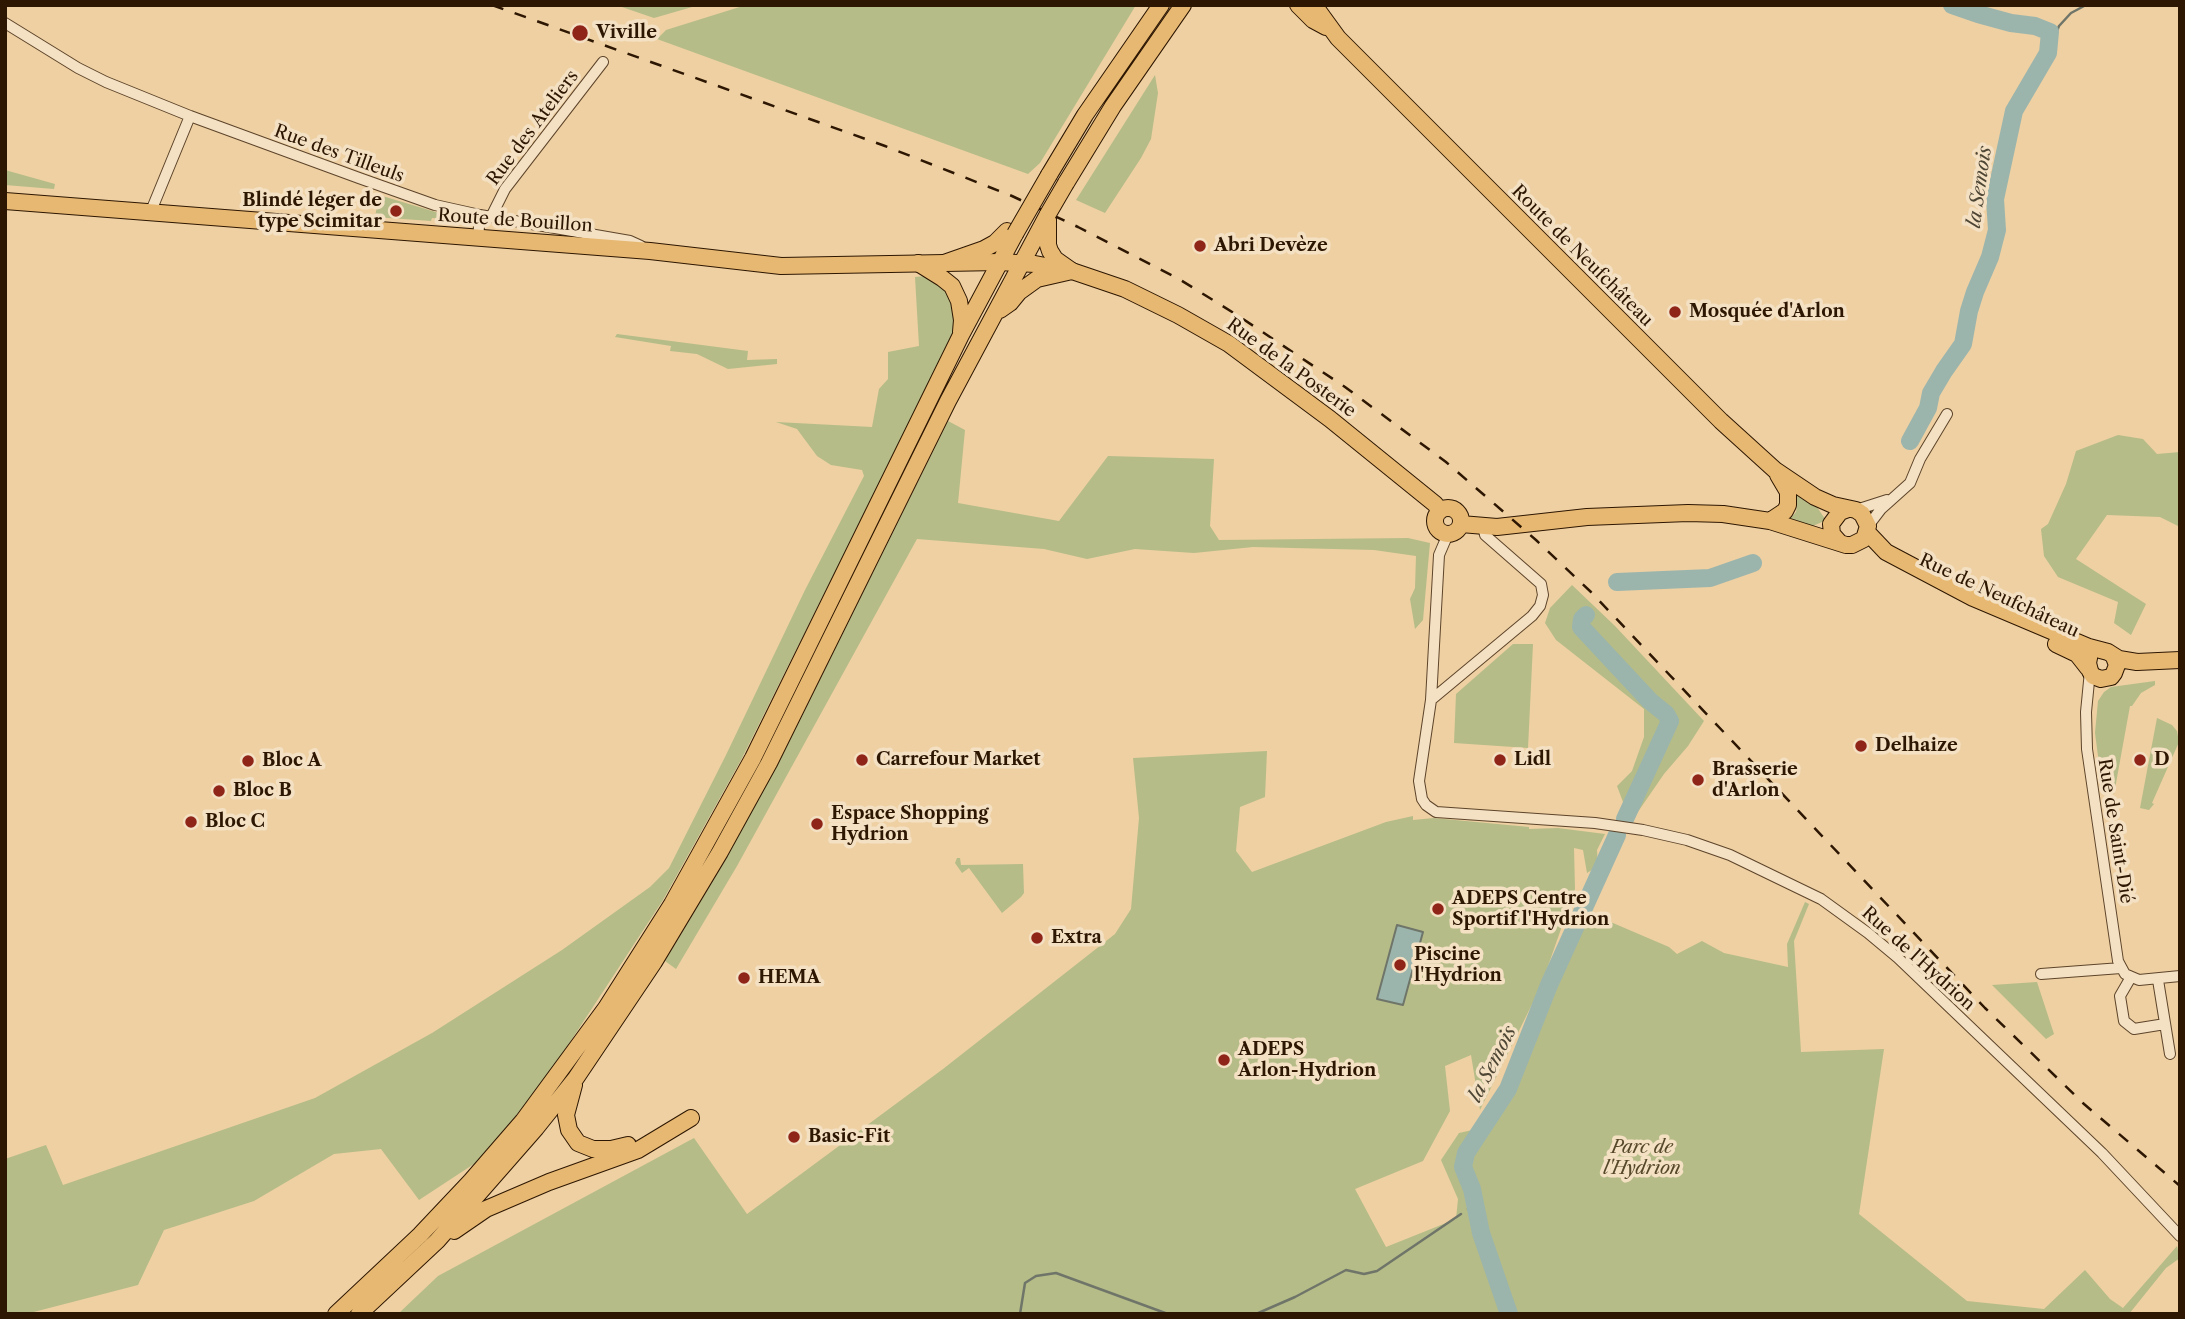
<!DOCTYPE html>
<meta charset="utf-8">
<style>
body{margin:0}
#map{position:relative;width:2185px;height:1319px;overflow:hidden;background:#eed0a2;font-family:"Libre Caslon Text",serif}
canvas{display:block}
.frame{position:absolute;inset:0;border:7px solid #2d1602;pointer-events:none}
</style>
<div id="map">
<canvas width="2185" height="1319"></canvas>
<div class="frame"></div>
</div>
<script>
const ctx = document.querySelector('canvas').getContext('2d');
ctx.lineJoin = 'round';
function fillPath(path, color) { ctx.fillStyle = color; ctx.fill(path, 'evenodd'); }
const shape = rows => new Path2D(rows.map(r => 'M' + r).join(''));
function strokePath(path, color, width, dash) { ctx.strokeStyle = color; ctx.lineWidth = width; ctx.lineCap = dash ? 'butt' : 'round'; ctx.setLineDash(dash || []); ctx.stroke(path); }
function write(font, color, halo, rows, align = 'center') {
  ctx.font = font + ' "Libre Caslon Text",serif'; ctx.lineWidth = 7; ctx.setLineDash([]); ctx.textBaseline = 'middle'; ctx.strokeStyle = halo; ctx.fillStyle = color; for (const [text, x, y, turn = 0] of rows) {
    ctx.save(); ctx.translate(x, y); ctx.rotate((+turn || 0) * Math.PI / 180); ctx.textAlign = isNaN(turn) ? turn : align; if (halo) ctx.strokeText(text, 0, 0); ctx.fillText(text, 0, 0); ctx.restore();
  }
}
const green = shape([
 [616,5,699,5,654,18],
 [746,5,1136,5,1040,163,1028,174,657,39,666,30],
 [1155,75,1158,93,1151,139,1141,158,1105,213,1076,200],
 [5,170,55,184,54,189,5,185],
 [379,195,459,219,459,224,444,223,443,219,432,218,431,221,375,217],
 [925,276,938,282,955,302,955,332,741,760,663,900,551,1071,483,1158,419,1200,381,1149,334,1154,254,1201,164,1230,138,1285,26,1314,5,1314,5,1159,46,1145,63,1185,315,1098,432,1033,562,950,650,887,669,868,726,755,805,590,864,476,862,470,831,465,817,456,797,429,776,422,872,427,879,389,888,379,888,352,919,346,915,277],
 [617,334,748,351,747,360,777,359,777,364,728,369,697,354,670,351,671,346,615,337],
 [948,421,965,430,958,503,1059,521,1108,456,1214,459,1210,526,1219,540,1408,538,1430,543,1423,620,1415,629,1410,599,1415,588,1416,556,1374,550,1253,547,1194,553,1135,549,1087,559,1044,549,917,539,737,866,676,969,665,961,726,859,799,722],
 [2118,435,2143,439,2157,454,2180,452,2180,527,2160,517,2107,515,2076,559,2146,604,2131,635,2114,623,2118,602,2058,577,2044,556,2041,529,2048,524,2066,484,2076,451],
 [1796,495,1817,507,1825,519,1824,521,1813,526,1789,520,1796,512,1797,506],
 [1572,585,1615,626,1704,721,1688,746,1664,774,1633,819,1629,818,1617,786,1632,771,1644,737,1644,709,1556,640,1545,623,1550,608],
 [1513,644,1533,644,1528,748,1454,743,1456,694],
 [2155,681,2155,685,2141,693,2132,706,2130,706,2114,794,2103,794,2095,733,2098,701,2104,692,2111,687],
 [2157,718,2172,725,2177,731,2179,742,2152,803,2154,804,2149,810,2140,808],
 [1267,751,1265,797,1240,807,1236,851,1252,872,1386,822,1413,816,1413,820,1434,818,1529,827,1529,829,1558,828,1605,834,1597,850,1598,866,1587,873,1583,850,1574,848,1575,889,1541,986,1480,1110,1471,1055,1445,1066,1450,1111,1423,1161,1355,1189,1386,1247,1456,1219,1458,1199,1441,1160,1459,1133,1477,1129,1497,1100,1547,986,1578,908,1669,947,1677,954,1702,941,1724,953,1788,967,1787,944,1805,902,1809,904,1794,941,1801,1052,1884,1049,1859,1214,1967,1301,2044,1309,2085,1270,2110,1299,2123,1308,2177,1246,2180,1258,2166,1268,2129,1314,398,1314,438,1276,694,1138,747,1214,943,1069,1115,934,1131,909,1139,818,1133,758],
 [957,858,960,858,961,865,1023,864,1024,893,1021,897,1002,913,969,868,962,873,955,863],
 [2037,982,2054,1034,2046,1039,1992,985]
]);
const water = shape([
 [1397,925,1423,932,1403,1005,1377,999,1397,925]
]);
const stream = shape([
 [2048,53,2059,26,2071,13,2086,5],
 [1468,1209,1475,1205],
 [1020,1314,1025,1283,1036,1276,1056,1273,1168,1314],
 [1256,1314,1295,1297,1346,1270,1364,1274,1377,1271,1461,1214]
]);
const river = shape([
 [1910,441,1928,408,1931,393,1944,371,1963,344,1969,311,1975,292,1990,257,1997,230,1995,199,2014,111,2048,53,2050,32,2035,26,2011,23,1978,14,1952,5],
 [1617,582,1710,578,1753,563],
 [1586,615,1582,619,1581,627,1650,701,1666,714,1670,721,1625,819],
 [1509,1314,1481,1233,1472,1189,1463,1167,1466,1153,1508,1089,1549,985,1617,835]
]);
const minor = shape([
 [5,23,78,68,106,82,190,116,359,178,435,205,480,215,630,241,641,246],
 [151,211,190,116],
 [491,217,505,189,603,62],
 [478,238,480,215],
 [1856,510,1887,500],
 [1868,526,1881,509,1910,483,1920,459,1947,414],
 [1448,534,1439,555,1431,700,1419,781,1422,799,1426,805,1436,812,1595,823,1643,830,1687,840,1730,855,1821,899,1868,933,1898,958,2102,1153,2180,1236],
 [2090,671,2086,712,2087,749,2118,961,2125,974,2139,980,2180,976],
 [1431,700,1532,616,1540,606,1543,595,1541,584,1485,535,1483,526],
 [2041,974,2121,968],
 [2131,977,2120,996,2124,1021,2134,1029,2165,1024],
 [2158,980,2170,1054]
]);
const primary = shape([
 [1298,5,1313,20,1326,27],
 [1314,5,1338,38,1721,421,1775,470,1815,497,1833,505,1856,510,1862,514,1868,526,1864,539,1852,545,1846,545,1770,521,1723,514,1688,513,1587,517,1497,527,1461,524],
 [5,201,650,251,781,266,999,262,1035,264,1072,271,1125,289,1178,315,1229,344,1330,419,1435,504,1440,511],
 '1435 521a13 13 0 1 1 26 0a13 13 0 1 1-26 0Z',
 [1770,521,1785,511,1788,505,1788,492,1778,475],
 [1867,532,1886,552,1973,598,2089,647,2108,652,2119,659,2137,662,2180,660],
 [1840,543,1832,534,1831,524,1840,512,1848,509],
 [2056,644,2077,654,2088,668],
 [2089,658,2088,663,2090,671,2093,676,2101,679,2111,677,2114,673,2117,665,2114,657]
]);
const trunk = shape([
 [1049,175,1085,115,1161,5],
 [1066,183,1113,106,1183,5],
 [1048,216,1048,245,1050,251,1055,259,1072,271],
 [918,263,942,278,952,286,959,301,962,320,961,332],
 [944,263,984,249,995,243,1007,231],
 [1000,310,1010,303,1019,292,1037,279,1072,271],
 [574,1085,566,1115,569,1130,578,1143,593,1149,611,1149,628,1145],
 [454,1231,486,1209,549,1182,638,1150,691,1118],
 [336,1314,420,1235,471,1181,523,1121,606,1008,672,904,753,758,961,335,1015,234],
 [359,1314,437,1241,536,1128,576,1078,654,962,720,852,769,763,948,401,1048,214]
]);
const rail = shape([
 [492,5,885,146,1012,196,1078,227,1179,279,1237,315,1345,387,1446,462,1536,540,1591,592,1985,1008,2084,1104,2180,1186]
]);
const trunkBridge = shape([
 [1048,214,1066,183],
 [1015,234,1049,175]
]);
const markers = [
 [580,33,9,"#8f2418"],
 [396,211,7,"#8f2418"],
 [1200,246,7,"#8f2418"],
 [1675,312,7,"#8f2418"],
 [1861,746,7,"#8f2418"],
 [862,760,7,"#8f2418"],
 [1500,760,7,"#8f2418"],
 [2140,760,7,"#8f2418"],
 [248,761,7,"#8f2418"],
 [1698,780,7,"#8f2418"],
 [219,791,7,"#8f2418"],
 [191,822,7,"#8f2418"],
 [817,824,7,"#8f2418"],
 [1438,909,7,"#8f2418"],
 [1037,938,7,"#8f2418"],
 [1400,965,7,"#8f2418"],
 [744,978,7,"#8f2418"],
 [1224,1060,7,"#8f2418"],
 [794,1137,7,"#8f2418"]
];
const poiNames = [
 ["Viville",596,33],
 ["Blindé léger de",382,201,"right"],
 ["type Scimitar",382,222,"right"],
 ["Abri Devèze",1214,246],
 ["Mosquée d'Arlon",1689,312],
 ["Delhaize",1875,746],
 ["Carrefour Market",876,760],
 ["Lidl",1514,760],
 ["D",2154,760],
 ["Bloc A",262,761],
 ["Brasserie",1712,770],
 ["d'Arlon",1712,791],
 ["Bloc B",233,791],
 ["Espace Shopping",831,814],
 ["Hydrion",831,835],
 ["Bloc C",205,822],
 ["ADEPS Centre",1452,899],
 ["Sportif l'Hydrion",1452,920],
 ["Extra",1051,938],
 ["Piscine",1414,955],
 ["l'Hydrion",1414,976],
 ["HEMA",758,978],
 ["ADEPS",1238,1050],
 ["Arlon-Hydrion",1238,1071],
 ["Basic-Fit",808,1137]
];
const streetNames = [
 ["Rue des Ateliers",533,128,-53],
 ["Rue des Tilleuls",339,154,20],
 ["Route de Bouillon",515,221,4],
 ["Route de Neufchâteau",1582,256,45],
 ["Rue de la Posterie",1291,368,36],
 ["Rue de Neufchâteau",1999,596,25],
 ["Rue de Saint-Dié",2115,831,81],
 ["Rue de l'Hydrion",1918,959,42]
];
const parkNames = [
 ["Parc de",1642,1148],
 ["l'Hydrion",1642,1169]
];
const waterNames = [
 ["la Semois",1980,187,-82],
 ["la Semois",1493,1064,-63]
];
fillPath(green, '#b5bc88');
fillPath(water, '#9bb5ad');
strokePath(water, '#6f7569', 2);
strokePath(stream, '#6f7569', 2.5);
strokePath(river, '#9bb5ad', 18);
strokePath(minor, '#5d442a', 12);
strokePath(primary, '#2d1602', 18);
strokePath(trunk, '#2d1602', 18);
strokePath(minor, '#f4e0c3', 10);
strokePath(primary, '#e7b871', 16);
strokePath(trunk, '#e7b871', 16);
strokePath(rail, '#2d1602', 2.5, [12, 12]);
strokePath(trunkBridge, '#2d1602', 18, []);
strokePath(trunkBridge, '#e7b871', 16);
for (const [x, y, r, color] of markers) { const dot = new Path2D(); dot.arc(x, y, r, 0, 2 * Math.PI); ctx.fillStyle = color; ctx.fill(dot); strokePath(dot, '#f4e0c3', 2.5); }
write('bold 18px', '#2d1602', '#f4e0c3', poiNames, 'left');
write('18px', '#2d1602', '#f4e0c3', streetNames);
write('italic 18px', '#56482a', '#f4e0c3', parkNames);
write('italic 19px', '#4e4635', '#f4e0c3', waterNames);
</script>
